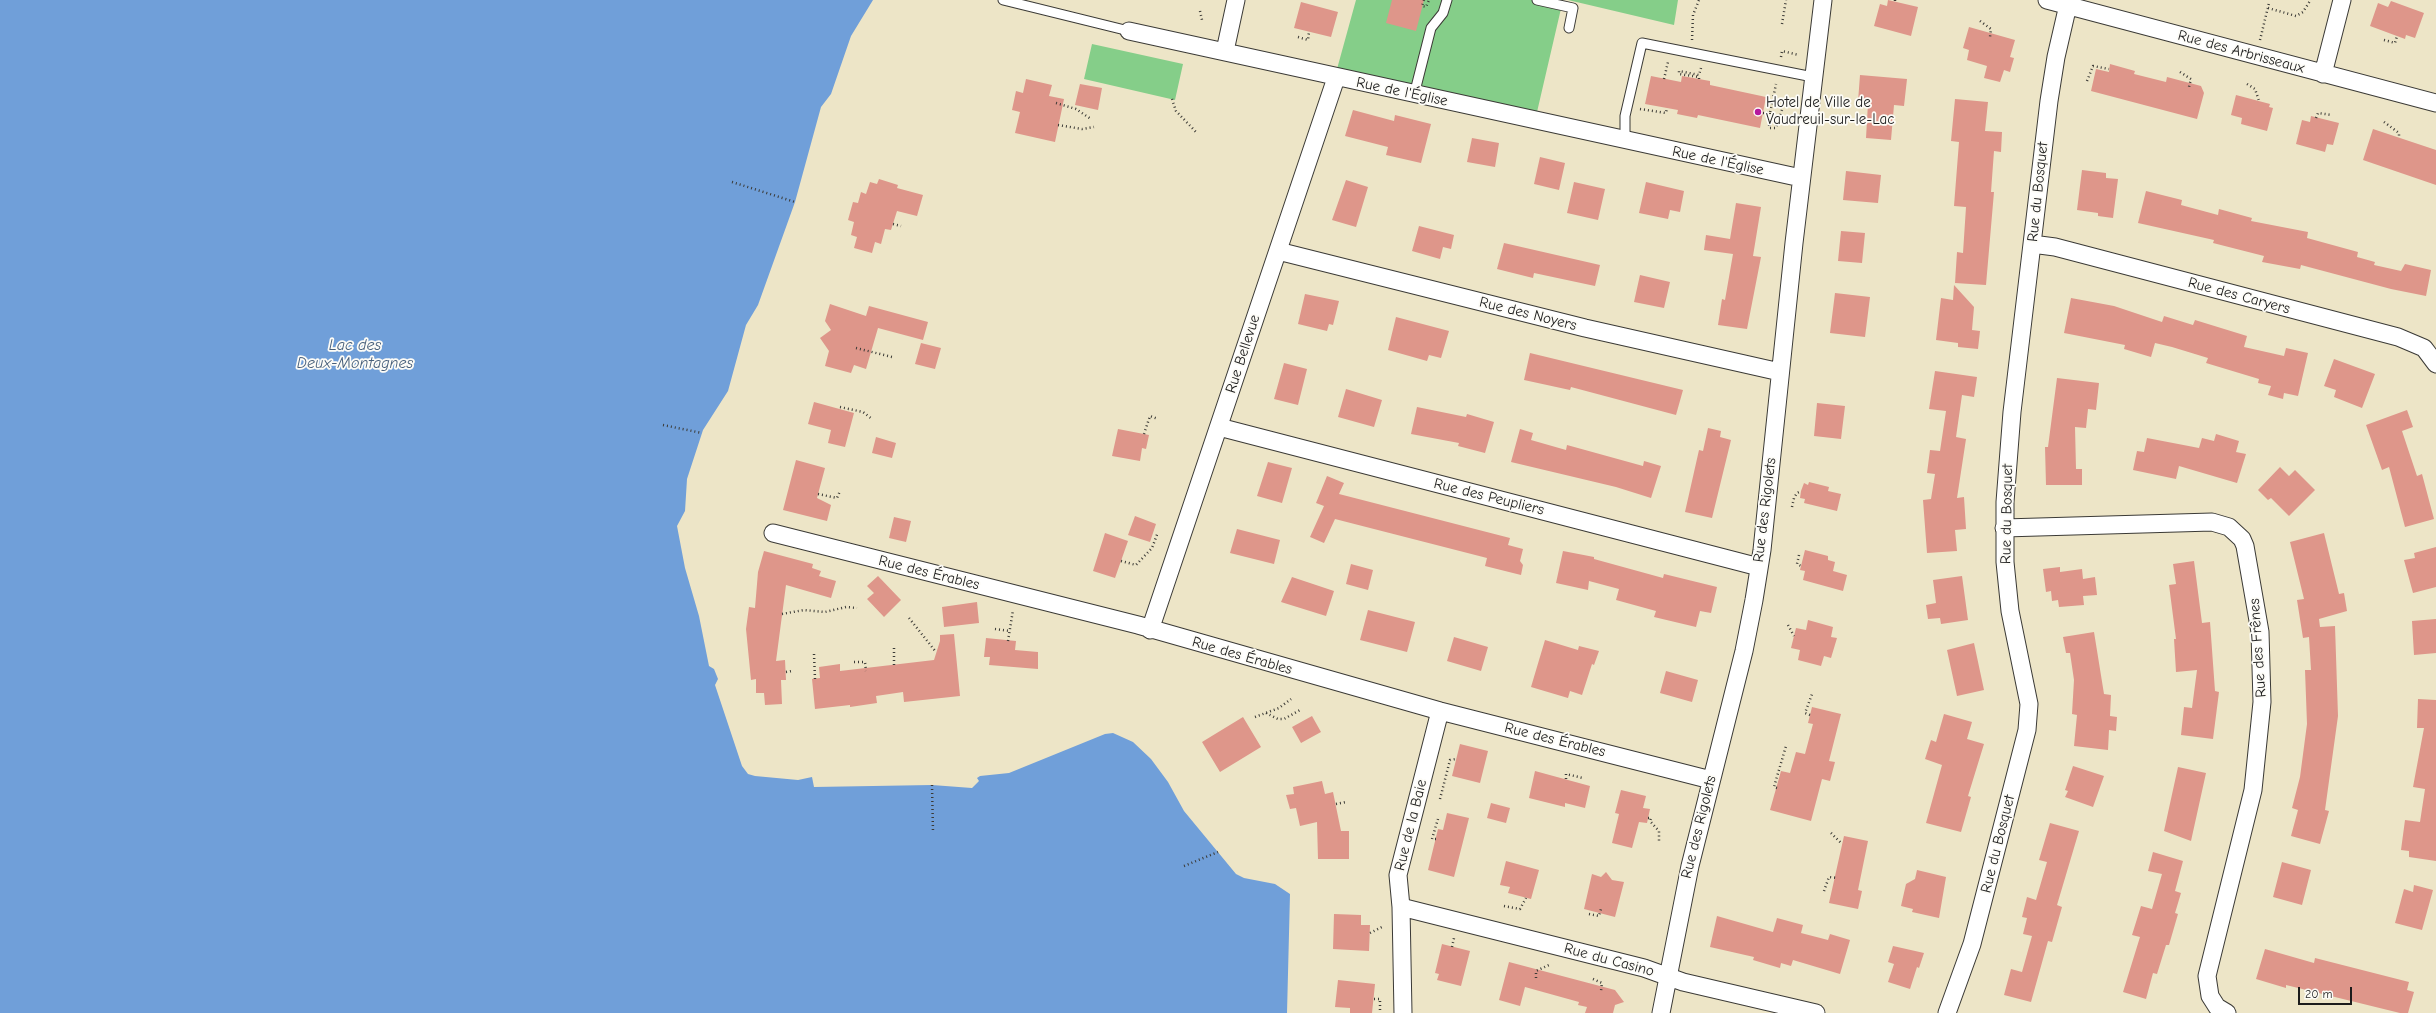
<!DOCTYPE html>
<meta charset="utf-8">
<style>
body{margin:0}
#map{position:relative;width:2436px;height:1013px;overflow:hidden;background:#ede5c7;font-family:"Comic Neue",sans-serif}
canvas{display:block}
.scale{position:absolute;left:2298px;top:987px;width:54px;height:18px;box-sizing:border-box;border:2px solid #1c1c1c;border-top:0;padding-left:5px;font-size:12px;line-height:14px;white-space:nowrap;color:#1c1c1c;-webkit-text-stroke:3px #fdfcf7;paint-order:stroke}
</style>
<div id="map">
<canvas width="2436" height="1013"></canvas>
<div class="scale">20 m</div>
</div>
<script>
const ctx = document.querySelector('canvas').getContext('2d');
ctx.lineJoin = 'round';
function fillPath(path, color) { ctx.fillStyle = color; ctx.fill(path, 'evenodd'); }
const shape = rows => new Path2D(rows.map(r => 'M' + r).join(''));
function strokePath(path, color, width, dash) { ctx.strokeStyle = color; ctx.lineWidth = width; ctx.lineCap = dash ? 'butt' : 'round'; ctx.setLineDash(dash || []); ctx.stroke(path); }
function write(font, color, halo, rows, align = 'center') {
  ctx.font = font + ' "Comic Neue",sans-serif'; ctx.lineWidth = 3.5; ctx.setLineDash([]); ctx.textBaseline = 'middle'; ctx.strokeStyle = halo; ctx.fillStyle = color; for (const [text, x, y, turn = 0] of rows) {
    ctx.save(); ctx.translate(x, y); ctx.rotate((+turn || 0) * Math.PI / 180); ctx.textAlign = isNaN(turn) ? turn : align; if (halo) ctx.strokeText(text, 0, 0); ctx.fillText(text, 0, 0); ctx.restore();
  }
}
const green = shape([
 [1356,0,1563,0,1537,112,1337,69],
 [1568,0,1678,0,1674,25],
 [1092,44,1183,64,1175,100,1084,79]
]);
const water = shape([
 [0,0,873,0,851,36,831,94,821,107,795,202,758,305,746,325,728,391,703,430,687,479,685,511,677,526,685,568,699,616,709,666,714,669,718,679,715,685,742,766,748,774,755,776,798,780,812,777,814,787,932,785,972,788,979,781,977,778,980,776,1009,773,1105,734,1113,733,1133,742,1151,759,1168,782,1184,811,1236,874,1244,878,1275,884,1290,894,1287,1013,0,1013]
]);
const building = shape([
 [1392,0,1424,0,1416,31,1386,23],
 [1888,0,1918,7,1911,36,1874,26,1880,4,1887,6],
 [2391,1,2424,13,2415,38,2406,35,2405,39,2370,26,2378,3,2388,7],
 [1301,2,1338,12,1331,37,1294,28],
 [1969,27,2015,40,2010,57,2014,58,2010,72,2004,70,2000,82,1984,78,1987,66,1967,60,1969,50,1963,48],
 [2110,64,2135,71,2134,74,2166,82,2167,77,2201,86,2204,93,2197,119,2091,91,2096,69,2109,72],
 [1860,75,1907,79,1904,106,1894,105,1891,140,1866,138,1868,103,1858,102],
 [1651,76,1681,82,1682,76,1710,81,1710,85,1766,97,1760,128,1698,115,1697,118,1677,114,1678,110,1645,104],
 [1026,79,1052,85,1049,96,1064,99,1055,142,1015,133,1020,112,1012,110,1016,91,1023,93],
 [1080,84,1102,88,1098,110,1075,105],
 [2236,95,2270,104,2269,107,2273,108,2267,131,2241,124,2242,118,2231,115],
 [1955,99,1988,102,1985,131,2002,132,2001,152,1994,151,1991,192,1994,192,1986,285,1955,283,1957,252,1963,253,1966,207,1954,206,1959,142,1951,141],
 [1353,110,1394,121,1395,115,1431,124,1421,163,1386,155,1388,147,1345,136],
 [2311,116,2339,123,2333,145,2327,144,2325,152,2296,144,2302,120,2310,122],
 [2373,129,2436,150,2436,185,2363,160],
 [1472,138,1499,143,1495,167,1467,162],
 [1540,157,1565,163,1559,190,1534,184],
 [2082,170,2106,173,2106,178,2118,179,2113,218,2098,216,2098,213,2077,210],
 [1846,171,1881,175,1878,203,1843,200],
 [879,179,898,185,897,188,923,195,917,216,897,211,891,230,885,229,881,244,875,242,872,253,854,248,857,237,851,235,854,222,848,220,853,202,858,203,861,192,866,194,870,182,877,184],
 [1346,180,1368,187,1356,227,1332,220],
 [1574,182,1605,189,1598,220,1567,213],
 [1646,182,1684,191,1680,212,1670,210,1668,219,1639,213],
 [2146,191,2182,200,2181,205,2218,215,2219,209,2252,218,2251,221,2308,232,2307,238,2358,252,2357,257,2375,262,2374,265,2401,271,2405,264,2431,270,2426,296,2391,289,2301,265,2300,269,2262,262,2264,256,2213,243,2214,240,2138,223],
 [1736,203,1761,207,1753,256,1761,257,1747,329,1718,325,1722,299,1725,300,1733,254,1704,250,1706,235,1730,239],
 [1419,226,1454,235,1451,249,1443,247,1440,259,1412,251],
 [1841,231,1865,233,1862,263,1838,261],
 [1504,243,1600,265,1595,286,1534,273,1533,278,1497,269],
 [1640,275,1670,282,1664,308,1634,302],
 [1954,285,1974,307,1972,330,1980,331,1978,349,1958,347,1958,343,1936,340,1941,298,1953,300],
 [1835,293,1870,297,1865,337,1830,333],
 [1305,294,1339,301,1333,325,1329,324,1327,331,1298,324],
 [2071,298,2114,306,2162,322,2164,316,2193,325,2195,320,2247,336,2244,347,2284,356,2286,348,2308,353,2298,396,2284,393,2283,399,2268,395,2271,386,2258,383,2259,379,2206,363,2208,358,2172,347,2155,343,2151,357,2124,349,2125,345,2064,333],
 [830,304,866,316,869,306,928,322,923,340,878,328,866,369,854,365,851,373,825,366,829,351,820,338,831,330,825,321],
 [1396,317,1449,331,1441,358,1429,355,1427,361,1388,350],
 [921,343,941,348,935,369,915,364],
 [1530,353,1683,390,1676,415,1571,387,1570,390,1524,380],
 [2334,359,2375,374,2362,408,2334,397,2336,390,2324,386],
 [1284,363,1307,369,1298,405,1274,399],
 [1935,371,1977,377,1974,397,1962,395,1956,437,1966,439,1957,498,1964,497,1966,529,1955,530,1957,551,1927,553,1923,500,1931,499,1935,474,1927,473,1930,450,1940,451,1946,411,1929,409],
 [2057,378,2099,383,2096,410,2088,409,2086,428,2075,427,2076,469,2082,469,2082,485,2046,485,2045,447,2048,447],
 [1346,389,1382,400,1374,427,1338,417],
 [814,402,854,413,845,447,828,443,831,430,808,424],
 [1817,403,1845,406,1841,439,1814,436],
 [1417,407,1466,417,1467,414,1494,422,1485,453,1458,446,1459,443,1411,434],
 [2407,410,2413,427,2402,431,2417,476,2422,474,2434,519,2405,527,2389,467,2382,470,2366,425],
 [1708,428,1721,431,1720,437,1731,440,1712,518,1685,512,1699,450,1703,451],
 [1118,429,1149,435,1146,449,1142,448,1140,461,1112,456],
 [1520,429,1533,433,1531,440,1566,450,1567,445,1643,466,1644,461,1661,466,1651,498,1616,487,1511,462],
 [2216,434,2239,441,2236,452,2246,454,2237,483,2179,466,2176,479,2133,470,2137,451,2144,452,2147,438,2199,448,2202,438,2214,441],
 [876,437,896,443,892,458,872,453],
 [796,460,825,468,817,498,831,505,827,521,783,510],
 [1268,462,1292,468,1282,503,1257,496],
 [2280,467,2289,476,2295,470,2315,490,2289,516,2271,498,2268,500,2258,490],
 [1327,476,1344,483,1339,494,1510,538,1508,545,1523,549,1520,561,1523,565,1521,575,1485,566,1487,558,1335,519,1324,543,1310,537,1324,506,1316,503],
 [1809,482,1829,487,1828,491,1841,494,1837,511,1804,503,1805,499,1800,498,1801,491,1804,483,1808,485],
 [1135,516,1156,524,1150,542,1128,535],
 [894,517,911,521,906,542,889,538],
 [1237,529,1280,540,1274,564,1230,553],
 [1105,533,1128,541,1115,578,1093,571],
 [2324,533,2339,594,2344,593,2347,611,2319,619,2320,627,2335,626,2338,716,2325,810,2329,811,2320,844,2291,836,2298,810,2292,808,2300,777,2307,724,2305,670,2311,670,2309,637,2303,638,2297,600,2304,599,2290,542],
 [2436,547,2436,587,2413,593,2404,560,2415,558,2414,553],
 [1805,550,1828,556,1828,560,1835,562,1833,571,1847,575,1843,591,1803,580,1805,571,1800,570],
 [764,551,813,564,812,568,821,571,819,576,836,581,831,598,786,585,776,661,785,660,786,680,781,680,782,704,765,705,764,693,756,693,756,679,751,680,746,629,749,607,755,608,758,572],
 [1563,551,1594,557,1594,559,1663,578,1664,574,1717,587,1711,613,1700,611,1696,627,1654,617,1656,611,1616,600,1619,589,1589,581,1588,590,1556,583],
 [2194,561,2202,623,2210,622,2215,691,2219,692,2213,739,2181,735,2184,707,2192,708,2197,670,2176,672,2174,639,2176,639,2169,585,2176,584,2173,564],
 [1351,564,1373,570,1368,590,1346,584],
 [2060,567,2060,572,2082,569,2083,579,2095,577,2097,595,2083,596,2084,605,2059,607,2058,600,2052,601,2051,591,2046,592,2043,569],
 [878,576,901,600,884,617,867,599,874,593,867,586],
 [1962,576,1968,620,1941,624,1940,618,1928,619,1926,605,1936,603,1933,580],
 [1292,577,1334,591,1326,616,1281,602],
 [977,602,979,623,944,627,942,607],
 [1368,610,1415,622,1407,652,1360,640],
 [2436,619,2436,653,2414,655,2412,621],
 [1808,620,1833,627,1831,637,1837,638,1831,658,1824,656,1821,666,1798,660,1800,650,1791,648,1796,628,1806,630],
 [2094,632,2104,694,2111,695,2110,716,2117,717,2116,731,2109,730,2108,750,2074,746,2077,715,2072,714,2074,680,2070,653,2066,653,2063,637],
 [954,634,960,696,904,702,903,692,876,696,877,703,850,707,850,705,815,709,812,679,820,678,819,667,840,664,840,671,934,660,940,641,940,635],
 [1454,637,1488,647,1481,671,1447,661],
 [986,638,1016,641,1015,650,1038,652,1038,669,989,665,990,657,984,657],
 [1545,640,1578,650,1579,646,1599,651,1594,665,1592,664,1582,695,1570,691,1568,698,1531,687],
 [1974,643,1984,690,1957,696,1947,650],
 [1666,671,1698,680,1692,702,1660,693],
 [2418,699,2436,700,2436,861,2409,857,2409,851,2401,850,2405,820,2420,822,2425,789,2413,787,2424,728,2417,728],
 [1812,707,1841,714,1829,761,1835,762,1830,781,1822,779,1811,821,1770,810,1781,771,1790,773,1796,752,1805,754,1813,724,1808,723],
 [1944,714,1972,722,1967,739,1984,744,1968,796,1971,797,1961,832,1926,823,1942,765,1925,759,1931,740,1936,742],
 [1312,716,1321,732,1301,743,1292,727],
 [1243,717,1261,747,1220,772,1202,742],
 [1460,744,1488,751,1480,783,1452,776],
 [2073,766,2104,776,2093,807,2065,797,2068,791,2065,790],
 [2178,767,2206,773,2191,841,2164,831],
 [1535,771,1590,786,1585,808,1565,803,1565,807,1529,798],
 [1322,781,1325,794,1333,792,1341,831,1349,831,1349,859,1318,859,1317,822,1300,826,1296,808,1290,809,1286,795,1294,794,1293,787],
 [1621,790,1646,796,1643,808,1650,809,1647,823,1639,822,1632,848,1612,843,1619,814,1615,813],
 [1491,803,1510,808,1506,823,1487,818],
 [1447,813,1469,818,1454,877,1428,870,1438,829,1443,830],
 [2050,823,2079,831,2057,905,2062,907,2052,942,2048,941,2031,1002,2004,995,2011,969,2022,972,2032,936,2023,934,2027,918,2022,917,2027,897,2036,900,2047,862,2039,860],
 [1844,836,1868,841,1858,890,1862,891,1858,909,1829,903],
 [2153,852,2183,861,2175,891,2181,893,2175,913,2178,914,2169,945,2166,945,2157,974,2153,973,2146,999,2123,992,2140,937,2132,935,2141,906,2152,909,2162,874,2148,871],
 [1506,861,1539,870,1531,899,1508,893,1510,887,1500,885],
 [2282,862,2311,870,2302,905,2273,897],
 [1917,870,1946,877,1939,918,1912,912,1913,909,1901,906,1906,884,1915,879],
 [1606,872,1612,880,1624,882,1615,917,1584,909,1592,874,1601,877],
 [2414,885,2433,890,2422,930,2395,923,2404,889,2413,892],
 [1334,914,1361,915,1361,925,1370,925,1369,951,1333,949],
 [1717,916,1773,932,1777,918,1803,925,1801,933,1828,940,1830,934,1850,940,1840,974,1793,960,1791,966,1781,963,1780,968,1753,960,1754,957,1710,947],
 [1442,944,1470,951,1461,986,1437,980,1439,974,1435,973],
 [1893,946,1924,953,1919,968,1917,967,1910,989,1888,982,1894,964,1888,962],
 [2265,949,2314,963,2315,958,2409,982,2407,990,2414,992,2408,1013,2400,1013,2286,985,2286,988,2256,979],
 [1509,962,1615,990,1624,1002,1615,1005,1613,1013,1585,1013,1587,1007,1578,1005,1579,1002,1525,987,1520,1006,1499,1000],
 [1338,980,1375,984,1372,1013,1350,1013,1350,1008,1335,1007]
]);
const path = shape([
 [1424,0,1422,6,1426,7,1429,0],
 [1895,1,1895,0],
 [2268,8,2296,16,2303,12,2310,1],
 [1200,11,1202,20],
 [1980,21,1991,29,1990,37],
 [1782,24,1786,0],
 [1298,37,1308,40,1309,32],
 [1692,40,1693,15,1699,0],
 [2260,40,2269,3],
 [2384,40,2395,43,2397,36],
 [1781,57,1782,51,1799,55],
 [2180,72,2191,79,2189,87],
 [1664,79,1668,62],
 [1699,79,1699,77,1679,74,1679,71,1699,75,1701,68],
 [2087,81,2093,66,2109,69],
 [2247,84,2255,89,2259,101],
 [1172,99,1176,111,1196,132],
 [1056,103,1076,109,1091,119],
 [1640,109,1666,113,1667,108],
 [1763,113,1770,113,1776,84],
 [1770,113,1769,128,1776,128,1782,110,1781,106,1774,98],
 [2316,118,2318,113,2332,115],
 [2384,122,2399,133,2399,138],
 [1058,125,1082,129,1094,127],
 [732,182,795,202],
 [893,224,901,226],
 [856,348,892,357],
 [840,407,863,412,872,419],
 [663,425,702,433],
 [1144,434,1150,416,1158,419],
 [818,494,837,498,840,491],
 [1792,507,1794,498,1797,493,1801,491],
 [1799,555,1797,564,1801,566],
 [1121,561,1136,565,1152,548,1158,532],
 [782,614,804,610,825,612,846,607,857,608],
 [909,618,936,652],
 [1788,625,1794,636],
 [995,629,1010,631],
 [1008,641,1013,610],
 [814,654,815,679],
 [854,662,865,662,866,671],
 [894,665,894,647],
 [786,672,792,671],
 [1266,713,1278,719,1284,719,1300,710],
 [1810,715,1805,713,1812,694],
 [1255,717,1279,708,1291,699],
 [1566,779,1566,774,1583,778],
 [932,785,933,832],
 [1777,788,1774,787,1786,746],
 [1440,799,1450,760,1456,759],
 [1336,804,1346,802],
 [1648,818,1651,818,1650,821,1659,831,1659,843],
 [1831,833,1842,844],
 [1436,839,1432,839,1438,819],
 [1184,866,1218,852],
 [1824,891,1829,877,1838,878],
 [1504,906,1520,909,1526,898],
 [1589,914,1599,916,1601,909],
 [1370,933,1384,926],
 [1452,947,1454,938],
 [1536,978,1536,971,1551,964],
 [1593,979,1602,983,1601,991],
 [1374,999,1380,999,1380,1011]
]);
const lane = shape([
 [1003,0,1129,31],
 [1537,0,1573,8,1569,28],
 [1414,95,1431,28,1443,13,1447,0],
 [1625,140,1625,116,1642,43,1813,77]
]);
const street = shape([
 [2047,0,2436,103],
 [1129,31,1801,178],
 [1225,51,1236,0],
 [2323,74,2342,0],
 [2032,244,2055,247,2398,337,2424,348,2436,364],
 [1278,251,1585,328,1780,372],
 [1219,427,1759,567],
 [2004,528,2212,522,2229,527,2242,539,2245,546,2260,632,2262,702,2253,790,2207,976,2210,996,2217,1007,2227,1013],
 [773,533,1138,625,1440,711,1711,780],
 [1150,630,1336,78],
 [1401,907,1644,968,1683,982,1816,1013],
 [1403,1013,1401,907,1398,875,1440,711],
 [1661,1013,1690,866,1744,651,1754,600,1762,550,1794,243,1823,0],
 [1947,1013,1972,944,2027,730,2029,704,2010,611,2005,562,2005,502,2012,412,2049,101,2056,57,2068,5]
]);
const markers = [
 [1758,112,4,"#b5179e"]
];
const streetNames = [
 ["Rue des Arbrisseaux",2241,52,15],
 ["Rue de l'Église",1402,92,12],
 ["Rue de l'Église",1718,161,12],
 ["Rue du Bosquet",2038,192,-84],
 ["Rue des Caryers",2239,296,15],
 ["Rue des Noyers",1528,314,14],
 ["Rue Bellevue",1243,354,-72],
 ["Rue des Peupliers",1489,497,14],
 ["Rue des Rigolets",1765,510,-83],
 ["Rue du Bosquet",2007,514,-89],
 ["Rue des Érables",929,573,14],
 ["Rue des Frênes",2258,648,-94],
 ["Rue des Érables",1242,656,16],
 ["Rue des Érables",1555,740,14],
 ["Rue de la Baie",1411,825,-76],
 ["Rue des Rigolets",1699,827,-76],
 ["Rue du Bosquet",1998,844,-76],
 ["Rue du Casino",1609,960,15]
];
const poiNames = [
 ["Hotel de Ville de",1766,103],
 ["Vaudreuil-sur-le-Lac",1766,120]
];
const waterNames = [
 ["Lac des",355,345],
 ["Deux-Montagnes",355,363]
];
fillPath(green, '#85ce89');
fillPath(water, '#709fd9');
fillPath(building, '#de968a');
strokePath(lane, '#3b3a36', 11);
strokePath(street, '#3b3a36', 19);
strokePath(path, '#3b3a36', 2.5, [1, 3]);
strokePath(lane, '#fff', 9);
strokePath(street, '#fff', 17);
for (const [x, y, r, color] of markers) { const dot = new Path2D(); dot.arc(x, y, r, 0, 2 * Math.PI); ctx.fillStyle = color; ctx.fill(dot); strokePath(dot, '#fdfcf7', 1.5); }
write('15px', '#1c1c1c', '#fdfcf7', streetNames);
write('15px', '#1c1c1c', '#fdfcf7', poiNames, 'left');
write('italic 16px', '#465e7a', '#fdfcf7', waterNames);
</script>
